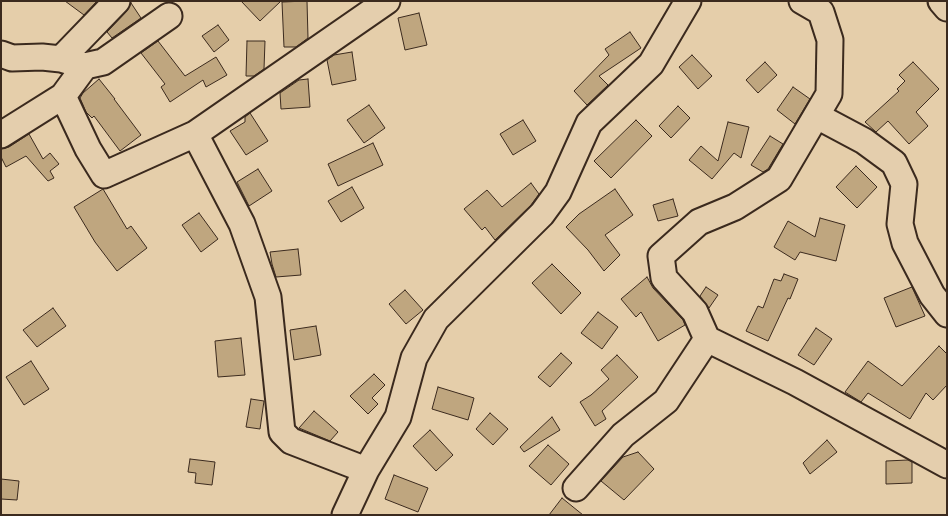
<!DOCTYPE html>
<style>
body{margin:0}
#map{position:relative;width:948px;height:516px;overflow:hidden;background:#e5ceaa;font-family:Mali,sans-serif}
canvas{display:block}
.frame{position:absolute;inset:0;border:2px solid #3b2a1e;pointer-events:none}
</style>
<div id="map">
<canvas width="948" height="516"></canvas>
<div class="frame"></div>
</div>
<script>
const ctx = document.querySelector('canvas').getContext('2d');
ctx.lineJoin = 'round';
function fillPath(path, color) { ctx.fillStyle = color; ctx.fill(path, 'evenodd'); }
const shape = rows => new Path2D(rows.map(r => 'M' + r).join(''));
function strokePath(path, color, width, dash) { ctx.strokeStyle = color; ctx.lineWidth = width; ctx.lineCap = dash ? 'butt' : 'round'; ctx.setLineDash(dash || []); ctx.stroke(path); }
const building = shape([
 [65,1,97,1,84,15,65,1],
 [241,1,281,1,260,21,241,1],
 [307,1,308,38,296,47,284,47,282,2,307,1],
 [131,3,141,18,112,38,107,32,127,11,131,3],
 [419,13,427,45,405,50,398,18,419,13],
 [218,25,229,40,214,52,202,36,218,25],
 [630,32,641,48,599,76,608,85,587,105,574,91,609,55,605,49,630,32],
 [158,41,185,76,216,57,227,75,206,87,203,80,170,102,161,87,165,84,141,53,158,41],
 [247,41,265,41,264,69,254,76,246,76,247,41],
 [352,52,356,80,332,85,327,60,334,55,352,52],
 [692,55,712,76,698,89,679,67,692,55],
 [765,62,777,75,758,93,746,80,765,62],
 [913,62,939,89,916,112,928,126,909,144,888,121,876,132,865,122,899,91,897,89,905,81,899,75,913,62],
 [99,79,115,99,114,99,141,135,120,151,94,116,92,118,86,112,80,98,83,93,99,79],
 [308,79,310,107,281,109,280,93,299,80,308,79],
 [793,87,810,99,795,124,777,110,793,87],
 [369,105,385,128,364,143,347,120,369,105],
 [678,106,690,118,671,138,659,126,678,106],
 [250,113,268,141,246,155,230,131,245,122,245,117,250,113],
 [523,120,536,141,513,155,500,134,523,120],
 [636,120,652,136,611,178,594,161,636,120],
 [728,122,749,127,741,158,734,153,712,179,689,160,701,146,718,161,728,122],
 [29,134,43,159,50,153,59,164,50,171,54,178,48,181,26,156,6,167,1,157,1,149,9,147,29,134],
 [770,136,783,144,768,169,763,172,751,165,770,136],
 [373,143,383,165,338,186,328,164,373,143],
 [856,166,877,187,857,208,836,187,856,166],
 [258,169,272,191,249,206,237,182,258,169],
 [531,183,539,194,531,205,495,240,485,227,482,230,464,209,487,190,502,207,531,183],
 [352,187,364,208,341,222,328,201,352,187],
 [103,189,127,229,131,226,147,248,117,271,95,242,74,207,103,189],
 [615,189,633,215,605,235,620,255,604,271,588,250,566,227,579,214,615,189],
 [673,199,678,216,658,221,653,205,673,199],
 [199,213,218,239,201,252,182,225,199,213],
 [820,218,845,225,836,261,800,252,795,260,774,247,788,221,815,237,820,218],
 [298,249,301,275,276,277,272,264,270,252,298,249],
 [552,264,581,293,561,314,532,283,552,264],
 [784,274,798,279,790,299,788,298,768,341,746,331,758,306,763,308,774,279,781,281,784,274],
 [647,277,653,288,683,320,685,325,658,341,641,312,636,317,621,299,647,277],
 [706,287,718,295,709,308,700,296,706,287],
 [912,287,925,316,896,327,884,298,912,287],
 [405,290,423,310,406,324,389,304,405,290],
 [53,308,66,326,37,347,23,330,53,308],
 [598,312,618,327,602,349,581,333,598,312],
 [316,326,321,355,294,360,290,330,316,326],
 [816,328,832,339,814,365,798,355,816,328],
 [241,338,245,375,218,377,215,341,241,338],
 [939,346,947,354,947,385,933,400,926,393,910,419,868,393,861,402,845,392,868,361,902,386,939,346],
 [561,353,572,363,550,387,538,377,561,353],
 [617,355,638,377,602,411,606,419,595,426,580,402,591,395,609,379,601,370,617,355],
 [31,361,49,389,24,405,6,377,31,361],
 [374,374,385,385,372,398,378,404,368,414,350,396,374,374],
 [438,387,474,398,468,420,432,409,438,387],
 [251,399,264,401,260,429,246,427,251,399],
 [314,411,338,432,330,441,299,428,314,411],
 [490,413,508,429,493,445,476,429,490,413],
 [552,417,560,430,524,452,520,447,552,417],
 [430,430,453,455,436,471,413,446,430,430],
 [827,440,837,452,810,474,803,463,827,440],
 [548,445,569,464,551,485,529,466,548,445],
 [638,452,654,469,624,500,601,481,623,457,638,452],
 [190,459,215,462,212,485,195,483,196,473,188,472,190,459],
 [908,460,912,462,912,483,886,484,886,461,908,460],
 [394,475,428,488,418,512,385,499,394,475],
 [1,479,19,481,17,500,1,499,1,479],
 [562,498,583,515,549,515,562,498]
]);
const minor = shape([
 [941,1,947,8],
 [1,54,12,58,42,57,61,59,85,66,63,96,1,135],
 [61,59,117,1],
 [85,66,103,62,169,16],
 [63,96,88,149,104,175,195,134,387,1],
 [817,116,864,141,894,163,904,184,900,224,905,243,932,295,947,314],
 [195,134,242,224,268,297,282,432,291,441,366,470],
 [707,339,795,382,947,465],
 [576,488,623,435,666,401,707,339,695,312,664,278,661,256,699,222,735,207,779,179,829,94,830,40,821,12,802,1],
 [345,515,366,470,398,417,414,358,436,319,542,214,558,192,589,123,651,64,688,1]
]);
fillPath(building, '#bfa67f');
strokePath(building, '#3b2a1e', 1);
strokePath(minor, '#3b2a1e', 29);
strokePath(minor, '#e4cead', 25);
</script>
